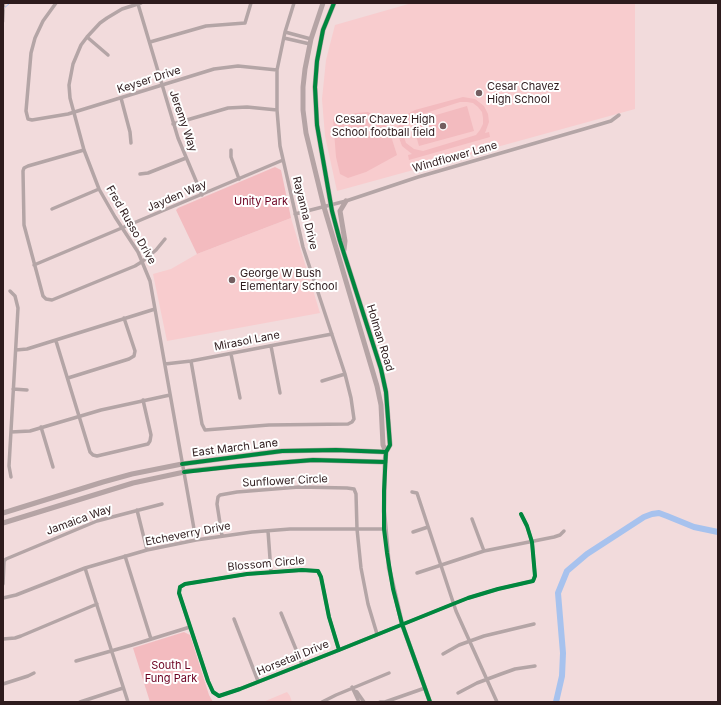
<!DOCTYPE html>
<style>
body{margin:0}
#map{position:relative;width:721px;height:705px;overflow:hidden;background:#f2dbdc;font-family:Inter,sans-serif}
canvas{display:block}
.frame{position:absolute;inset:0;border:4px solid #2e1b1d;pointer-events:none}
</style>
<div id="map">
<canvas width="721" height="705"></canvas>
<div class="frame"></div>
</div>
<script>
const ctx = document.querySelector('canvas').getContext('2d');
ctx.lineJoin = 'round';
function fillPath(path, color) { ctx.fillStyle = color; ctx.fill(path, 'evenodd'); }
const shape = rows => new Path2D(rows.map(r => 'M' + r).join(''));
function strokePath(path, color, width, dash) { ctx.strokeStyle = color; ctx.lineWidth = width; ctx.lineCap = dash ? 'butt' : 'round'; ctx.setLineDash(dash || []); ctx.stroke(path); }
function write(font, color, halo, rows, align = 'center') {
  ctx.font = font + ' Inter,sans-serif'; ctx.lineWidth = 4; ctx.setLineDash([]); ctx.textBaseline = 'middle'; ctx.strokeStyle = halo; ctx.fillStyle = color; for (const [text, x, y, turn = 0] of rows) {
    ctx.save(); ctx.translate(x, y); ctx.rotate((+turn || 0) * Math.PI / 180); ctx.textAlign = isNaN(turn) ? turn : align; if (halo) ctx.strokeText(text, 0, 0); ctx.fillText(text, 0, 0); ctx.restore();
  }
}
const built = shape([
 [412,3,635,3,635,109,337,191,325,136,322,99,326,60,335,25],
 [291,218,320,313,167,341,153,274,171,269,197,254],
 [287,692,290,696,292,702,263,702]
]);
const green = shape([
 [463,97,475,99,484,106,488,114,489,122,485,133,489,132,490,137,409,160,408,155,412,154,402,146,398,135,398,127,404,116,415,110],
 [460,102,467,102,473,103,478,107,482,112,483,118,483,124,480,130,476,135,423,151,414,149,406,143,403,134,403,128,406,122,410,118],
 [467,106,474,131,419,146,412,122],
 [368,112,379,118,389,130,397,155,366,172,348,178,340,174,336,157,333,119,356,113],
 [275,167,281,170,291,218,197,254,176,210,178,208],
 [184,632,190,635,209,695,213,702,150,702,133,648]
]);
const stream = shape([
 [3,9,10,3]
]);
const river = shape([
 [556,702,562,676,563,653,558,593,567,571,587,554,644,517,652,514,659,513,667,516,694,527,718,532]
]);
const minor = shape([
 [56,3,43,21,35,38,31,53,26,111,28,119,32,120,68,114,214,69,238,66,277,70],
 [141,3,122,9,107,18,100,23,87,37,81,45,73,64,69,85,70,98,84,150,99,189,115,217,138,252,150,281,196,540],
 [138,4,178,138,202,195],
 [285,32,311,39],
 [87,37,108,55],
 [284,38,310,44],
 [150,42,206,26,245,23,251,3],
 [121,98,130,132,131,143],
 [173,124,228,108,247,107,277,110],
 [84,150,28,166,24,168,23,171,24,225,43,296,46,299,52,300,135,266,143,261,156,250,165,239],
 [231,150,231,157,239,179],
 [140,174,148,173,186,158],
 [52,209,99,189],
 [295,214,346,201,418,177,584,129,611,121,619,115],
 [34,265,283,160],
 [10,291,15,296,18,308,9,466,11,477],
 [56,341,90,452,93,455,97,456,148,444,150,441,151,435,143,400],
 [271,346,280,393],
 [16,350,27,349,155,309],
 [231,354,240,398],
 [191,361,202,424,205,430,269,425,348,424,352,422,354,419,351,398,345,374,303,247,280,146,277,110,277,70,285,32,294,3],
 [165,364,191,361,332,334],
 [68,378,129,359,134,356,135,351,124,318],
 [322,381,345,374],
 [13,389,27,390],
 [41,427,53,467],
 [11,432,30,431,101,410,170,395],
 [412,492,417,493,456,611,497,702],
 [137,510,147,550],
 [472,519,484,551],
 [268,531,271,572],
 [413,532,428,527],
 [222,536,217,504,218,497,220,495,237,492,299,487,347,488,354,489,356,494,357,529,361,568,368,604,377,634],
 [125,556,151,639],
 [85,568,128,702],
 [417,573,484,551,554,537,560,535,564,531],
 [3,584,4,561,6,559,97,521,162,504],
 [3,598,16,595,85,568,147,550,196,540,252,532,290,529,384,529],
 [281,613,302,664],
 [234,619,258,681],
 [3,639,15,638,21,636,97,604],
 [339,650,329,617,321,577,318,571,302,570,247,574,185,584,180,587,179,593,208,681,213,692,219,696,240,689,339,650,453,604,468,598,498,589,533,581,535,576,532,542,527,526,521,514],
 [443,654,459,645,484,636,534,624],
 [76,661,132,645,190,627],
 [3,684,28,676,34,673],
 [352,687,359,702],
 [354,691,357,692,364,702],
 [458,693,477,683,501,674,515,669,535,666],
 [80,702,123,688],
 [322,702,336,695,389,673],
 [380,702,385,702,425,688]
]);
const tertiary = shape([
 [385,462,384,511,389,568,402,624,430,702]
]);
const secondary = shape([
 [323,3,311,39,305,69,303,87,303,110,306,133,324,207,377,386,381,405,383,445,386,452],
 [344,250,345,241,340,211,346,201],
 [3,513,103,482,132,474,182,464,282,451,336,450,386,452],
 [3,523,133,483,189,471,238,466,313,460,385,462,386,452,390,445,386,392,381,369,340,241,332,211,317,125,315,87,317,61,323,30,334,3]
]);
const rail = shape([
 [3,22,4,3]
]);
const cycleway = shape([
 [334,3,323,30,317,61,315,87,317,125,332,211,340,241,381,369,386,392,390,445,386,452,384,491,384,529,387,553,393,589,402,624,430,702],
 [182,464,282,451,336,450,386,452],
 [184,472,238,466,313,460,385,462],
 [339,650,329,617,321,577,318,571,302,570,247,574,185,584,180,587,179,593,208,681,213,692,219,696,240,689,339,650,453,604,468,598,498,589,533,581,535,576,532,542,527,526,521,514]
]);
const markers = [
 [479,93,4,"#735e60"],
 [443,126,4,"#735e60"],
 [232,280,4,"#735e60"]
];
const streetNames = [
 ["Keyser Drive",149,80,-18],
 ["Jeremy Way",183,121,71],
 ["Windflower Lane",455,157,-16],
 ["Jayden Way",177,196,-23],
 ["Rayanna Drive",305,213,76],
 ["Fred Russo Drive",131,225,60],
 ["Holman Road",380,338,73],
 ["Mirasol Lane",247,341,-11],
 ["East March Lane",235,448,-7],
 ["Sunflower Circle",285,481,-3],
 ["Jamaica Way",79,520,-20],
 ["Etcheverry Drive",188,534,-11],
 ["Blossom Circle",266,564,-5],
 ["Horsetail Drive",293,658,-22]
];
const poiNames = [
 ["Cesar Chavez",487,87],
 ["High School",487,100],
 ["Cesar Chavez High",435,120,"right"],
 ["School football field",435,133,"right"],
 ["George W Bush",240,274],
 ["Elementary School",240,287]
];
const parkNames = [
 ["Unity Park",261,202],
 ["South L",171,666],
 ["Fung Park",171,679]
];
fillPath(built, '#f8ccce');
fillPath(green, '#f3bbbf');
strokePath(stream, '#a7c2ee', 1);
strokePath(river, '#a7c2ee', 6);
strokePath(minor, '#b4a5a6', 3.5);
strokePath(tertiary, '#b4a5a6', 4.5);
strokePath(secondary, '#b5a4a5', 5);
strokePath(rail, '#afa0a0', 2.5);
strokePath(rail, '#fff', 1, [3]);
strokePath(cycleway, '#00873e', 4);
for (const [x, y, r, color] of markers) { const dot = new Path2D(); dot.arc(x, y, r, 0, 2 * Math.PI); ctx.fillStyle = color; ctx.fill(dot); strokePath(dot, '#fff', 1.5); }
write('11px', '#2e1b1d', '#fff', streetNames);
write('11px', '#2e1b1d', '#fff', poiNames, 'left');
write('11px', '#6b0120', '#fff', parkNames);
</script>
